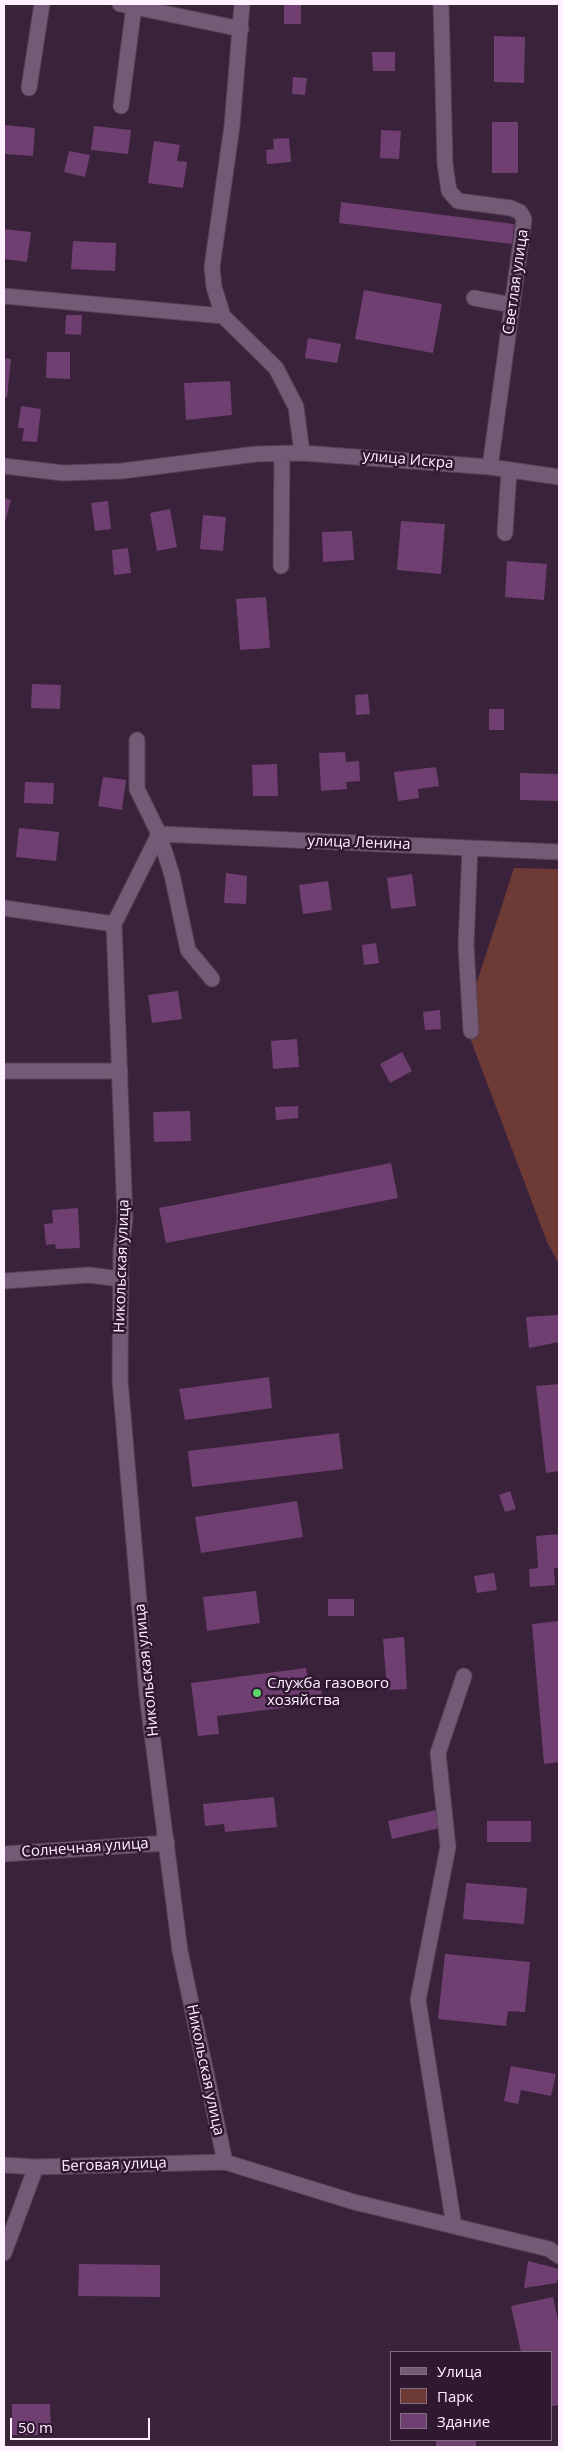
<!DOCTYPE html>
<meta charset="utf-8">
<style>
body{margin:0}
#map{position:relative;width:563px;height:2451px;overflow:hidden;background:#39223a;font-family:"Open Sans",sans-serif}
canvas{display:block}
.frame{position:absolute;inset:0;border:5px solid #ffefff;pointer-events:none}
.legend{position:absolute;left:390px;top:2351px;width:162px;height:90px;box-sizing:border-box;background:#2f1830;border:1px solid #826e83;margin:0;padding:6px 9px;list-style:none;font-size:15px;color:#ffefff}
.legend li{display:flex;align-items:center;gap:10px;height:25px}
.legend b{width:25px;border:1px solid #826e83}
.scale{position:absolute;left:10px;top:2418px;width:140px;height:22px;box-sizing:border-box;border:2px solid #ffefff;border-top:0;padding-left:6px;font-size:15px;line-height:18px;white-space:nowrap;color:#ffefff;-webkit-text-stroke:4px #2f1830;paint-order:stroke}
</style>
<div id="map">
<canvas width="563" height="2451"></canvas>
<div class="frame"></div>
<ul class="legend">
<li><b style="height:6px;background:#755a76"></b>Улица</li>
<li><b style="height:14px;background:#6e3a36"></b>Парк</li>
<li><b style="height:14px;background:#703f71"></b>Здание</li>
</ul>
<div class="scale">50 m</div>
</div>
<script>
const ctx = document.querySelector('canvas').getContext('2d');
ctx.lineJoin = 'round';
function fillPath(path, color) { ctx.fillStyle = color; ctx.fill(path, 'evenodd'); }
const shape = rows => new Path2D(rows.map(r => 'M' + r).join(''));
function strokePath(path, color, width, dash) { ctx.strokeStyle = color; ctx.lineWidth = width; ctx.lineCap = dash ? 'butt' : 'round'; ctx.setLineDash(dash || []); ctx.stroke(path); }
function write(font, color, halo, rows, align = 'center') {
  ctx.font = font + ' "Open Sans",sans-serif'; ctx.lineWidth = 5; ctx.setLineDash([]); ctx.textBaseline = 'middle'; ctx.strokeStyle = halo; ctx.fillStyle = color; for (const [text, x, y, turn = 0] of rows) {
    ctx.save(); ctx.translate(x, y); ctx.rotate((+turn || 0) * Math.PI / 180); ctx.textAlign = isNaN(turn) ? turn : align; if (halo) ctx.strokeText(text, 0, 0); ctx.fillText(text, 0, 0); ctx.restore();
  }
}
const green = shape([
 [514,868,559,869,559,1264,547,1242,464,1022]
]);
const building = shape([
 [284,4,301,4,301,24,284,24],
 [494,36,525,37,524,83,494,82],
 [372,52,395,52,395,71,373,71],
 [293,77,307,78,305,95,292,94],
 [492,122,518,122,518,173,492,173],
 [4,125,35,128,33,156,4,154],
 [94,126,131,130,128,154,91,150],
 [381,130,401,131,399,159,380,158],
 [289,138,291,162,267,164,266,150,274,149,273,139],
 [154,141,180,145,177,161,187,162,183,188,148,183],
 [69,151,90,155,85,177,64,172],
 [341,202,514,224,512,244,339,223],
 [4,229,31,232,27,262,4,259],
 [73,241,116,243,115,271,71,269],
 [364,290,442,304,433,353,355,339],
 [66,315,82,315,81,335,65,334],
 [308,338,341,344,337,363,305,358],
 [47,352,70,352,70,379,46,378],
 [4,358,11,359,7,398,4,397],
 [230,381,232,415,186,420,184,383],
 [21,406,41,409,37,442,22,441,24,428,18,428],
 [4,498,11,500,4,526],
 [108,501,111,529,95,531,91,503],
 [170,509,177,547,157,551,150,513],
 [203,515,226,517,223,551,200,549],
 [401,521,445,524,441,574,397,570],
 [352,531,354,560,323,562,322,532],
 [128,548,131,573,114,575,112,550],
 [507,561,547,564,544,600,505,597],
 [266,597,270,648,240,650,236,599],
 [32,684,61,685,60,709,31,708],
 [368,694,370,714,356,715,355,695],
 [489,709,504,709,504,730,489,730],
 [345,752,346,762,359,761,360,781,346,782,347,789,321,791,319,753],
 [277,764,278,796,253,796,252,765],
 [436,767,439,786,418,789,419,798,398,801,394,772],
 [520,773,559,774,558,801,520,800],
 [103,777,126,780,122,810,98,806],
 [25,782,54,783,53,804,24,803],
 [19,828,59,832,56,861,16,857],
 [226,873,247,876,246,904,224,903],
 [412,874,416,906,391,909,387,878],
 [328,881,332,910,303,914,299,885],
 [376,943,379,963,364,965,362,945],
 [178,991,182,1019,152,1023,148,995],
 [440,1010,441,1029,425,1030,423,1012],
 [297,1039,299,1067,273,1069,271,1041],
 [402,1052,412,1071,390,1083,380,1064],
 [298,1106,298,1118,276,1120,275,1107],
 [190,1111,191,1141,154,1142,153,1112],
 [391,1163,398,1198,166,1243,159,1208],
 [78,1208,80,1248,56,1249,55,1244,46,1245,44,1224,53,1223,52,1210],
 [558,1315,559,1342,529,1348,526,1317],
 [269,1377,272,1408,185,1420,179,1389],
 [559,1384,559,1471,546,1473,536,1386],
 [339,1433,343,1469,192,1487,188,1451],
 [510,1491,516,1509,505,1512,499,1495],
 [297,1501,303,1537,201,1553,195,1517],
 [559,1534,559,1568,554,1568,555,1585,530,1587,529,1569,538,1568,536,1536],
 [494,1573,497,1590,477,1593,474,1576],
 [256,1591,260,1623,207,1631,203,1597],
 [328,1599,354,1599,354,1616,328,1616],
 [559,1621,559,1762,544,1764,532,1624],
 [404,1637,407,1689,387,1690,383,1639],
 [306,1668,308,1682,320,1681,323,1703,217,1716,219,1734,198,1736,191,1683],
 [274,1797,277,1827,225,1832,224,1824,205,1826,203,1804],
 [436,1810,440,1828,392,1839,388,1821],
 [487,1821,531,1821,531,1842,487,1842],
 [466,1883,527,1888,524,1924,463,1919],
 [445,1954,530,1962,525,2012,508,2011,506,2026,438,2019],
 [511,2066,556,2074,551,2096,521,2090,518,2104,504,2101],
 [528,2261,559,2269,557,2283,524,2288],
 [79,2264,160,2265,160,2297,78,2296],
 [553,2297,559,2325,559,2405,552,2406,552,2352,521,2352,511,2306],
 [12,2404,50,2404,51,2435,12,2435],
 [436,2440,476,2440,476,2447,436,2447]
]);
const minor = shape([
 [120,4,241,29],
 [242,4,232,126,212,267,214,287,223,316,276,368,296,407,302,453],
 [441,4,445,164,449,191,458,201,511,208,520,212,524,219,490,467],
 [29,88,42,4],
 [121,106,134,6],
 [4,296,223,316],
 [474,298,512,305],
 [4,466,63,473,122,471,256,454,302,453,490,467,559,477],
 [505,533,509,470],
 [281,566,282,453],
 [137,740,137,789,159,834,172,875,188,950,212,979],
 [159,834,114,924,125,1219,121,1250,120,1380,147,1695,180,1951,225,2162,354,2202,549,2249,559,2256],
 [159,834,559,852],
 [470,848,466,945,471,1031],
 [4,908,114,924],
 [4,1071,120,1071],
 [4,1281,89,1275,120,1279],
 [4,1854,167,1843],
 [4,2165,36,2167,225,2162],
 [454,2226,418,2000,448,1847,438,1753,464,1676],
 [4,2253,36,2167]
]);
const markers = [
 [257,1693,5,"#5ed56c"]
];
const streetNames = [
 ["Светлая улица",516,282,-82],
 ["улица Искра",408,460,5],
 ["улица Ленина",359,843,2],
 ["Никольская улица",122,1266,-88],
 ["Никольская улица",147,1670,-96],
 ["Солнечная улица",85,1848,-4],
 ["Никольская улица",205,2070,78],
 ["Беговая улица",114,2165,-2]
];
const poiNames = [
 ["Служба газового",267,1684],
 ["хозяйства",267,1701]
];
fillPath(green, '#6e3a36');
fillPath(building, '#703f71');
strokePath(minor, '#564156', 17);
strokePath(minor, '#755a76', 15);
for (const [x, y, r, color] of markers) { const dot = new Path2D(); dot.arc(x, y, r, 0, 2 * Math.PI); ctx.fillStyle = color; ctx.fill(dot); strokePath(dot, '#2f1830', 2); }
write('15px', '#ffefff', '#2f1830', streetNames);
write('15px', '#ffefff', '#2f1830', poiNames, 'left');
</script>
